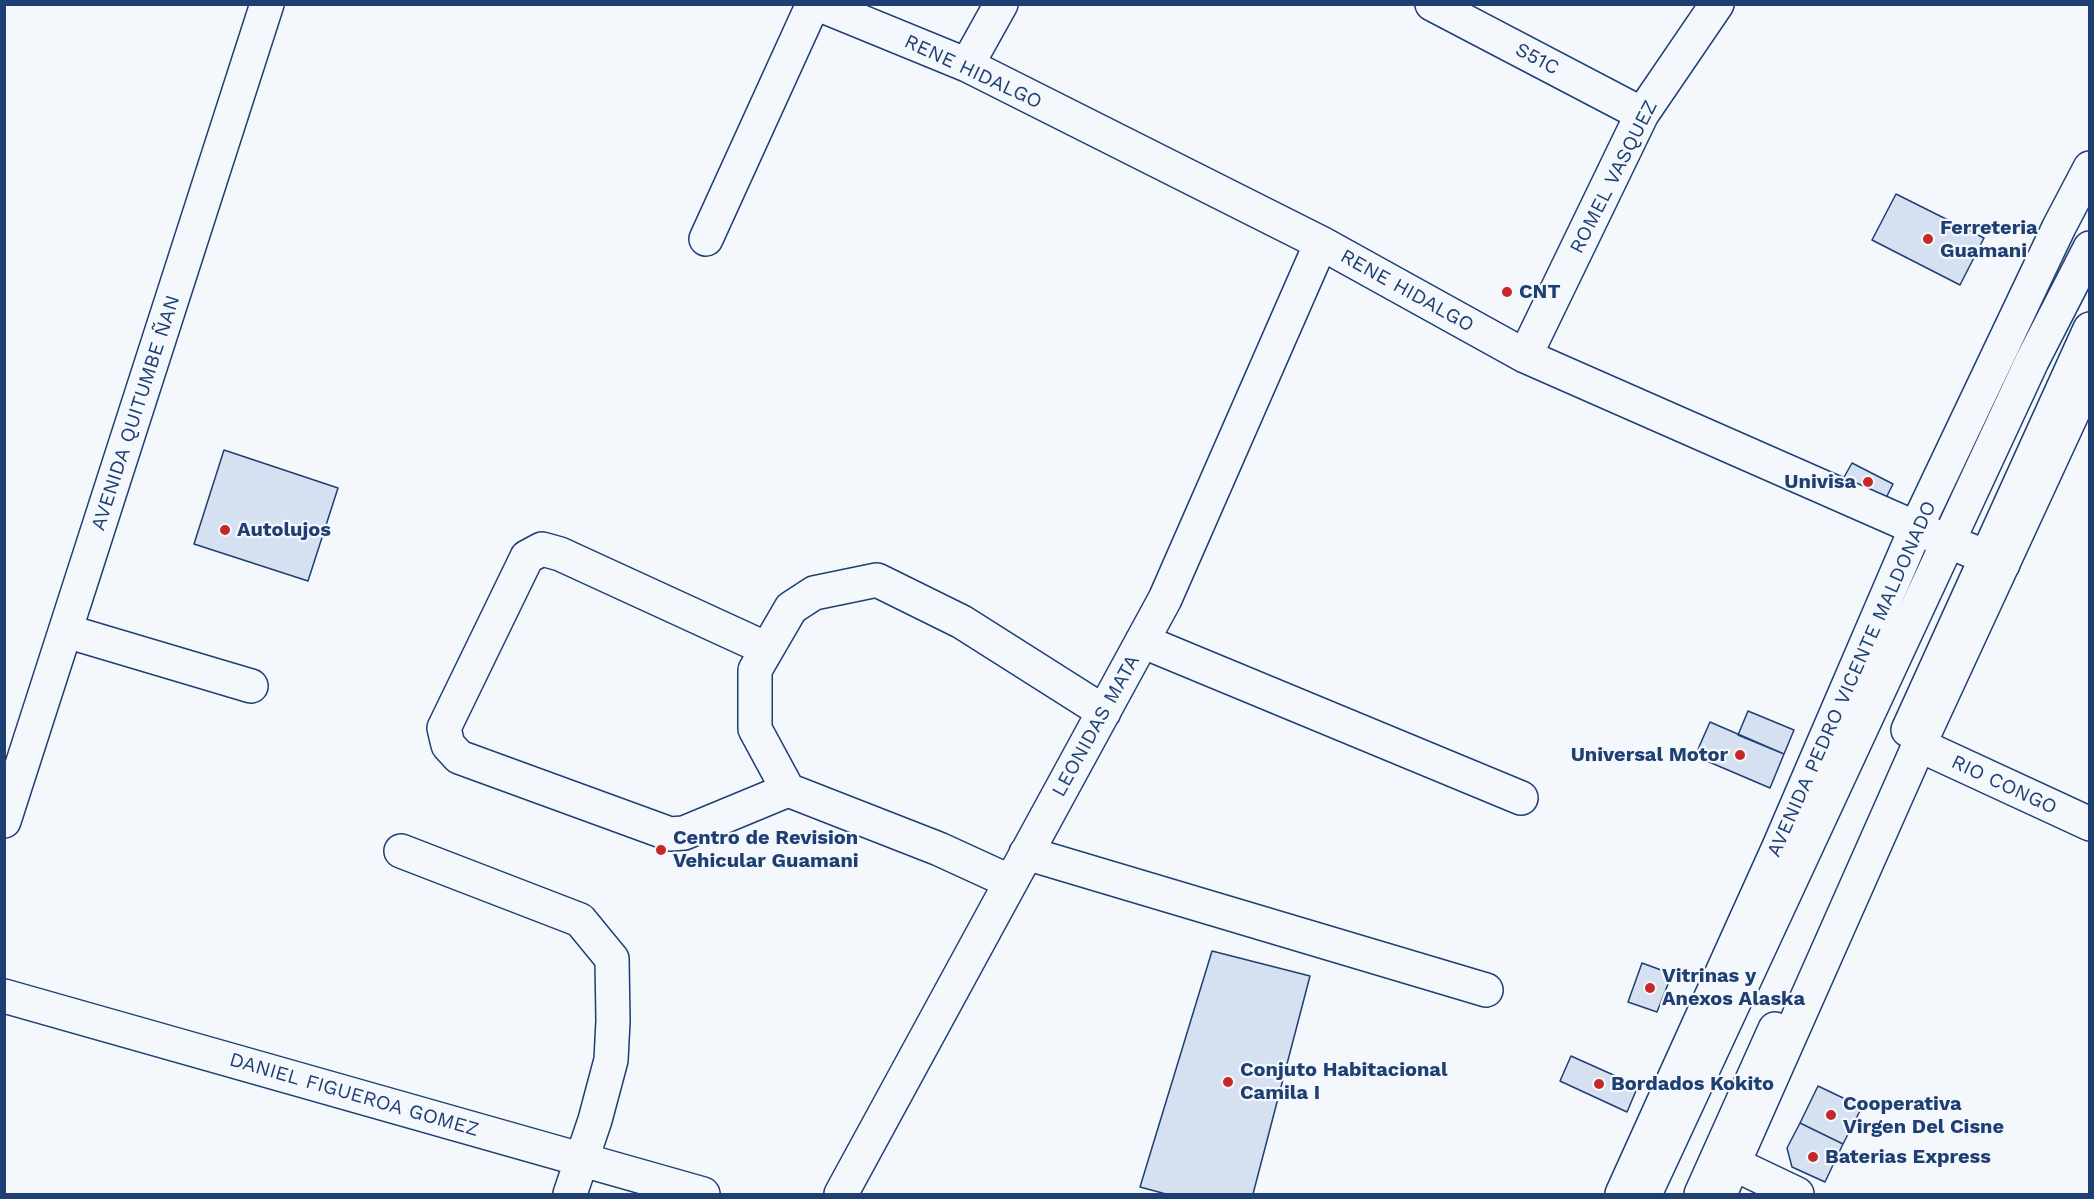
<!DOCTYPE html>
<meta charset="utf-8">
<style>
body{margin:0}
#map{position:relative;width:2094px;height:1199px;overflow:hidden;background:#f4f7fb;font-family:"Work Sans",sans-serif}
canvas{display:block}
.frame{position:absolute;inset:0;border:6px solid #1d3f73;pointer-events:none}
</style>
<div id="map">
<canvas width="2094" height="1199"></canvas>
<div class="frame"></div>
</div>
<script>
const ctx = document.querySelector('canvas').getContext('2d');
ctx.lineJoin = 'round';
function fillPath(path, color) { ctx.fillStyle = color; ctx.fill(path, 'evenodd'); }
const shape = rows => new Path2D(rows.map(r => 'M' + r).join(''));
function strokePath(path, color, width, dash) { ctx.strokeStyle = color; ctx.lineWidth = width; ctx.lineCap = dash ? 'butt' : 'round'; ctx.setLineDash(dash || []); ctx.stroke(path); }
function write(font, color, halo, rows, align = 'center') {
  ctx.font = font + ' "Work Sans",sans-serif'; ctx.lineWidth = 4.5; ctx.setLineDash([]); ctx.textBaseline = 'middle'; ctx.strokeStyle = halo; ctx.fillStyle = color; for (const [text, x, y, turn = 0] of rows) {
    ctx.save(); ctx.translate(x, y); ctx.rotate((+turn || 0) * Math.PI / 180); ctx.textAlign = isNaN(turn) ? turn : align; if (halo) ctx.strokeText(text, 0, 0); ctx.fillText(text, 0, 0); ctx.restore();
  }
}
const building = shape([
 [1896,194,1984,238,1960,285,1872,240,1896,194],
 [224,450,338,488,308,581,194,544,224,450],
 [1852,463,1893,484,1885,500,1843,479,1852,463],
 [1748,711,1794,730,1784,754,1738,735,1748,711],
 [1710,722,1784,754,1770,788,1695,756,1710,722],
 [1212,951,1310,976,1253,1194,1166,1194,1140,1187,1212,951],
 [1642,963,1672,974,1657,1012,1628,1002,1642,963],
 [1571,1056,1638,1086,1627,1112,1560,1081,1571,1056],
 [1818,1086,1862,1107,1843,1144,1800,1123,1818,1086],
 [1800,1123,1843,1144,1825,1182,1792,1167,1787,1148,1800,1123]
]);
const minor = shape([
 [818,4,967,65,1321,243,1525,356,1916,528,2003,564],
 [1432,4,1642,114],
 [967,65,1001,4],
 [706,239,813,4],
 [1525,356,1642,114,1717,4],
 [66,631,251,686],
 [1142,641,1521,798],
 [767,649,560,554,542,549,527,557,444,728,448,745,459,757,670,834,684,833,788,790,939,849,1011,882],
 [1908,730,2090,329],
 [1919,745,2090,824],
 [788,790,755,729,755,670,791,608,814,593,877,580,962,622,1104,712],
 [4,821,267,4],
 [401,851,580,920,612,959,613,1021,611,1060,595,1120,570,1194],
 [1026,853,1486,990],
 [4,996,703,1194],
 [1734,1164,1797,1194],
 [841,1194,1165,599,1321,243],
 [1645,1194,2032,361,2090,248],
 [1701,1194,1775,1029]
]);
const major = shape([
 [1622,1194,1778,849,1916,528,2059,227,2090,168],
 [1720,1194,1919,745,2090,375]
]);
const markers = [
 [1928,239,6,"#c62828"],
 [1507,292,6,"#c62828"],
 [1868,482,6,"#c62828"],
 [225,530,6,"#c62828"],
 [1740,755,6,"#c62828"],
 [661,850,6,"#c62828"],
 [1650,988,6,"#c62828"],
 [1228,1082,6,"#c62828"],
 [1599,1084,6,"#c62828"],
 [1831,1115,6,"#c62828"],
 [1813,1157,6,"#c62828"]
];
const streetNames = [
 ["S51C",1537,59,28],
 ["RENE HIDALGO",973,72,25],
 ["ROMEL VASQUEZ",1614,177,-63],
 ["RENE HIDALGO",1407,291,29],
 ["AVENIDA QUITUMBE ÑAN",136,413,-72],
 ["AVENIDA PEDRO VICENTE MALDONADO",1852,679,-66],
 ["LEONIDAS MATA",1096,726,-61],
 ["RIO CONGO",2004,785,25],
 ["DANIEL FIGUEROA GOMEZ",354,1095,16]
];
const poiNames = [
 ["Ferreteria",1940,228],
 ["Guamani",1940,251],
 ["CNT",1519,292],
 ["Univisa",1856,482,"right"],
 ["Autolujos",237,530],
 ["Universal Motor",1728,755,"right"],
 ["Centro de Revision",673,838],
 ["Vehicular Guamani",673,861],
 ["Vitrinas y",1662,976],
 ["Anexos Alaska",1662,999],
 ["Conjuto Habitacional",1240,1070],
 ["Camila I",1240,1093],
 ["Bordados Kokito",1611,1084],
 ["Cooperativa",1843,1104],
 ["Virgen Del Cisne",1843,1127],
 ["Baterias Express",1825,1157]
];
fillPath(building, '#d5e0f0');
strokePath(building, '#1d3f73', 1.5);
strokePath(minor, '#1d3f73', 36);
strokePath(major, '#1d3f73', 36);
strokePath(minor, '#f4f7fb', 33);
strokePath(major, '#f4f7fb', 33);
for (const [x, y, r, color] of markers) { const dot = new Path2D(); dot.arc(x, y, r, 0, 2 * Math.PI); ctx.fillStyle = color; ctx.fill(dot); strokePath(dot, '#f4f7fb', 2); }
write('20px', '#1d3f73', '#f4f7fb', streetNames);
write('bold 20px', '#1d3f73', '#f4f7fb', poiNames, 'left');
</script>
